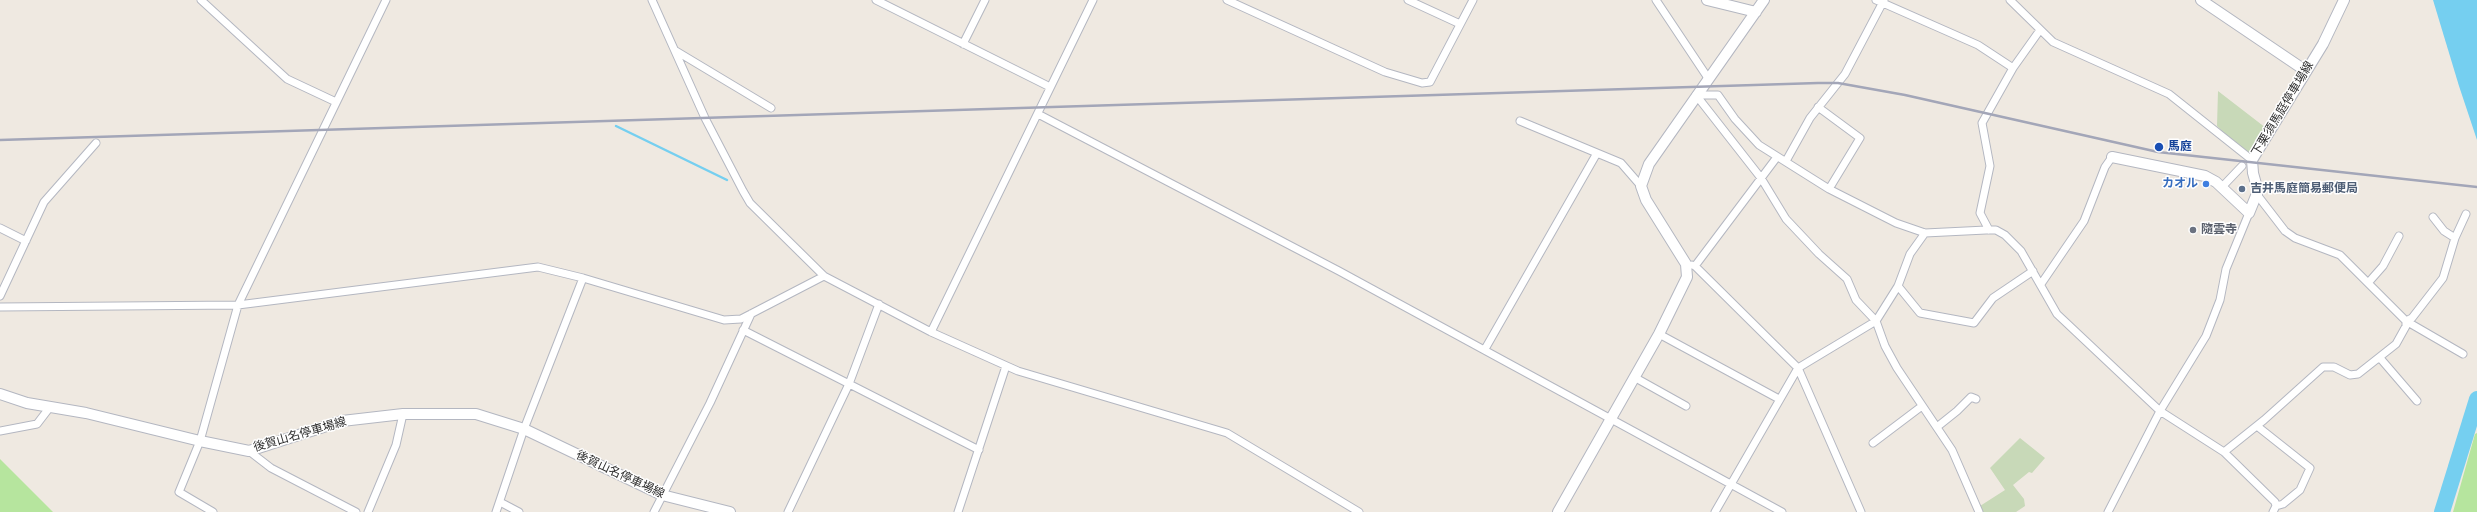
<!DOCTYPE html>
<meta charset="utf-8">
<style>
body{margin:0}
canvas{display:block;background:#efe9e1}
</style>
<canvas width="2477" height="512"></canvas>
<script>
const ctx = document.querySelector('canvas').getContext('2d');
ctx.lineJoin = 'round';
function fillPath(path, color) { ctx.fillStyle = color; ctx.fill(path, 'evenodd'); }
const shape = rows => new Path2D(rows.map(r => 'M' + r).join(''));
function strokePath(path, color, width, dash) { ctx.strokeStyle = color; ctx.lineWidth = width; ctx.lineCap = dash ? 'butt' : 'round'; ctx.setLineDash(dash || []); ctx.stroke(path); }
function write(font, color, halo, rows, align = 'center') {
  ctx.font = font + ' Signika,"Noto Sans JP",sans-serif'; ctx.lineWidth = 3; ctx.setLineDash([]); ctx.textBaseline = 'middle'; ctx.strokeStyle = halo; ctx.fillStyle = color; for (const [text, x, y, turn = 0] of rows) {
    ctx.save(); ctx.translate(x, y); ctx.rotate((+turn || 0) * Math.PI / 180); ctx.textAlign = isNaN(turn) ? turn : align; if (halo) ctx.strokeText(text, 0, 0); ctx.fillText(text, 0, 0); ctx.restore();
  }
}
const green = shape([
 [2477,433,2477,512,2453,512,2475,434],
 [0,459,53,512,0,512]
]);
const cemetery = shape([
 [2218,91,2266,128,2249,153,2243,152,2217,126],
 [2020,438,2045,458,2032,473,2029,472,2013,485,2024,499,2025,506,2016,512,1983,512,1980,506,2005,490,1990,468]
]);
const water = shape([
 [2433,0,2477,0,2477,140,2459,86]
]);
const stream = shape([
 [616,126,727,180]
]);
const river = shape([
 [2442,512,2477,399]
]);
const street = shape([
 [201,0,287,79,336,102],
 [652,0,705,118,743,191,750,203,824,276,931,332,1018,371,1227,433,1359,512],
 [876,0,1050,87],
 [1227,0,1385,72,1422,83,1430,82,1473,0],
 [1408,0,1460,24],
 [1656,0,1708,78],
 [1876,0,1978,45,2013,68],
 [2010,0,2053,42,2169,94,2252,160],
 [963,44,985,0],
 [676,51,771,108],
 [1696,95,1718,95,1735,119,1759,145,1829,189,1896,223,1925,233,1986,230,1996,230,2005,235,2021,251,2057,314,2160,411,2224,452,2275,502,2276,506,2273,512],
 [1696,95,1761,178,1786,219,1819,254,1847,279,1856,300,1876,321,1885,346,1897,368,1952,450,1979,512],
 [1818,107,1860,138,1829,189],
 [1038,114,1339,271,1782,512],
 [1520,121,1621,163,1641,186],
 [1786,161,1810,118,1845,74,1884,0],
 [2222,187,2242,166],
 [2433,217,2444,231,2455,238],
 [0,228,26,241],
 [1989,230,1980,213,1990,166,1982,123,2013,68,2040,30],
 [1692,265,1695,266,1777,157],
 [1695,266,1798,368,1861,512],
 [2368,283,2383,266,2399,236],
 [2041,284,2084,221,2105,167,2112,157],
 [1898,286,1920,313,1974,323,1993,298,2033,271],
 [0,296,44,202,96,143],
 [0,307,238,305,538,267,583,278,724,320,741,319,824,276],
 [2406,321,2412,318,2443,278,2455,238,2466,214],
 [2406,321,2463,354],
 [743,330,979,450],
 [931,332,1093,0],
 [1659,334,1779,399],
 [1485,349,1597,153],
 [2380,358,2417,401],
 [1634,377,1686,406],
 [2257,426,2310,468,2300,490,2283,504,2276,506],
 [1937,427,1957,411,1971,397,1976,399],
 [0,431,37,424,50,407],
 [1873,443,1922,406],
 [249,451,271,468,356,512],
 [2224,452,2264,420,2323,367,2334,367,2350,375,2358,374,2396,344,2406,326,2406,321,2340,255,2295,238,2285,231,2258,196],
 [500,502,519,512],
 [213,512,179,492,200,441,238,305,386,0],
 [368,512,396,445,403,414],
 [496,512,524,429,583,278],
 [654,512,710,403,751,314],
 [788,512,849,384,879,304],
 [958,512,1006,366],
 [1715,512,1798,368,1876,321,1898,286,1910,254,1925,233],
 [2108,512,2160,411,2206,336,2220,300,2226,269,2249,213]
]);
const secondary = shape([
 [1707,0,1756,12],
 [2201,0,2306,71],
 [2112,157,2205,176,2216,182,2249,213,2258,191,2253,173,2252,160,2323,44,2344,0],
 [0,394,27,403,86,413,200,441,249,451,342,421,403,414,476,414,524,429,662,495,730,512],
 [1558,512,1659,334,1687,277,1686,264,1646,200,1641,186,1649,164,1764,0]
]);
const rail = shape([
 [0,140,1818,83,1838,83,1905,95,2158,152,2477,187]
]);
const markers = [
 [2159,147,5,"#1a4fb4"],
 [2206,184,4,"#3f7fe0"],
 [2242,189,4,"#5c6f8a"],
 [2193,230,4,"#6b7280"]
];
const streetNames = [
 ["下栗須馬庭停車場線",2283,109,-59],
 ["後賀山名停車場線",300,435,-16],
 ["後賀山名停車場線",620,475,25]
];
const transitNames = [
 ["馬庭",2168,147]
];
const shopNames = [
 ["カオル",2198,184]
];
const serviceNames = [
 ["吉井馬庭簡易郵便局",2250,189]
];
const worshipNames = [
 ["隨雲寺",2201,230]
];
fillPath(green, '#b6e59e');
fillPath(cemetery, '#c8d9b8');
fillPath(water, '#75cff0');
strokePath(stream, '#75cff0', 2.5);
strokePath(river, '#75cff0', 16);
strokePath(street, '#b4b7c1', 9);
strokePath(secondary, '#b4b7c1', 12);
strokePath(street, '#fff', 7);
strokePath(secondary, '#fff', 10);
strokePath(rail, '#a3a6b8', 2.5);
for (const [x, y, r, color] of markers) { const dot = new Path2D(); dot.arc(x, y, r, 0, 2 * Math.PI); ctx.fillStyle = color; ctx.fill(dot); strokePath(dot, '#fff', 1.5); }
write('12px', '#2e2e2e', '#fff', streetNames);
write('bold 12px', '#164399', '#fff', transitNames, 'left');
write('bold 12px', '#366cbe', '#fff', shopNames, 'right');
write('bold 12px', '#4e5e75', '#fff', serviceNames, 'left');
write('bold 12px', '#5b616d', '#fff', worshipNames, 'left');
</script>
